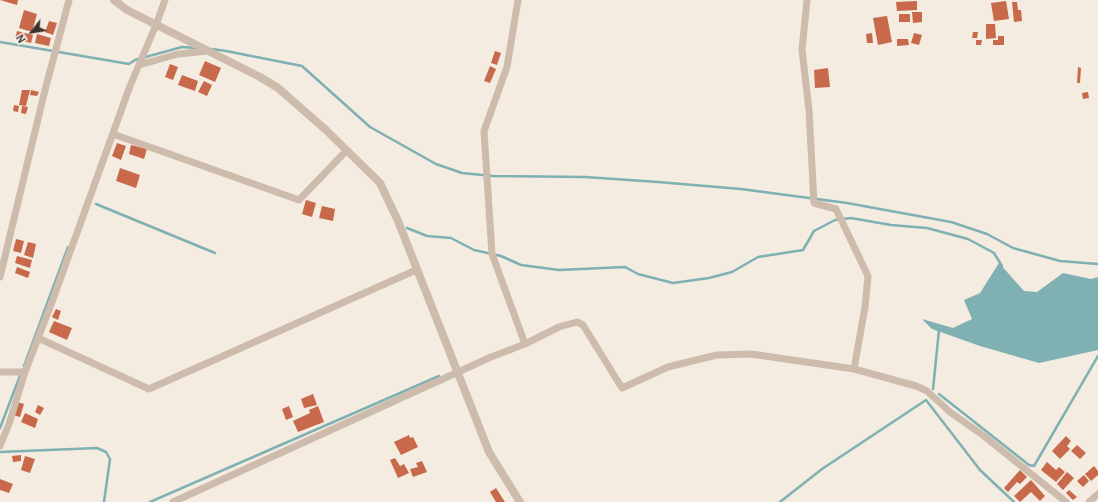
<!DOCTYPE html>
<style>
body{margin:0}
#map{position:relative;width:1098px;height:502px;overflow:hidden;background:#f4ebe1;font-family:Karla,sans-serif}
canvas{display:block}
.north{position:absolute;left:12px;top:12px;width:40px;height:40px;-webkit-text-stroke:3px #fbf5ee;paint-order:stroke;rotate:239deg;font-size:11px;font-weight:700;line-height:16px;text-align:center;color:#3b302b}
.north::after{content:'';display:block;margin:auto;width:14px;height:18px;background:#3b302b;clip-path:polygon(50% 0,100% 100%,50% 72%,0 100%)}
</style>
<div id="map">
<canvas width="1098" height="502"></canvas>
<div class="north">N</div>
</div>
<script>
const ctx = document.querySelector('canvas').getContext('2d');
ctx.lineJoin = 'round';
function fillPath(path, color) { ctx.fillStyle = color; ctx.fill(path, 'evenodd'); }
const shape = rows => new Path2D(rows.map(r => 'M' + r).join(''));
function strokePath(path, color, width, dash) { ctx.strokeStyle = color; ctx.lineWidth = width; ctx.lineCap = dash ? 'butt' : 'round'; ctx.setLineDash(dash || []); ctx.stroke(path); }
const water = shape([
 [999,263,1024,291,1037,292,1063,273,1091,279,1098,277,1098,350,1039,363,980,346,932,329,922,319,953,328,972,319,964,300,980,293]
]);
const stream = shape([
 [0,42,129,64,135,60,182,47,197,48],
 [212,49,226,51,302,66,370,127,436,164,462,173,493,176,585,177,658,182,741,189,847,203,951,222,987,234,1013,248,1060,261,1098,264],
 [96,204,215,253],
 [407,228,427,236,451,238,474,250,501,256,521,265,559,270,625,267,638,274,673,283,709,278,732,272,758,257,803,250,814,231,835,220,851,218,891,225,927,228,968,239,994,253,1002,266],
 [24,366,68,247],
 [933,389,939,330],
 [939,394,1029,465,1034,466,1098,356],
 [0,428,21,373],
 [0,452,97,448,106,452,110,459,104,502],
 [150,502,439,376],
 [780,502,822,469,926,400,980,470,1014,502]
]);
const building = shape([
 [0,0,18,0,17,5],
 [917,1,917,10,897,11,896,2],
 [1006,1,1009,19,994,21,991,3],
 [1012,2,1017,2,1018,10,1021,10,1022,21,1014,22],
 [24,10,37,14,32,32,19,28],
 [912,12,922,12,922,22,913,23],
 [899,14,910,14,910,22,899,22],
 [887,16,892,42,878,45,873,18],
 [49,21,57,23,53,35,45,32],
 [986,24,995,24,996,38,986,39],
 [17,31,33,35,31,43,15,39],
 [973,32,978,32,977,38,972,38],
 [872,33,873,43,867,43,866,34],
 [914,33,922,35,919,45,911,43],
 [37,34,51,38,49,46,35,43],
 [998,36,1004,36,1004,45,993,45,993,40,998,40],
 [897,39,908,39,909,45,897,46],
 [976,40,982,40,981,45,976,45],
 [495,51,501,53,497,65,491,63],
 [205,61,221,68,215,82,199,75],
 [170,64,178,67,173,80,165,77],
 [490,66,496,69,490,83,484,81],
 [1078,67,1081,68,1080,83,1077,83],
 [828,68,830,87,815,88,814,70],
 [182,75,198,81,195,91,178,85],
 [204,81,212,85,207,96,198,92],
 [22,90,30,90,26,106,19,105],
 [31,90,39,92,37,96,30,95],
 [1088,92,1089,98,1083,99,1082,93],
 [14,105,19,106,18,112,13,111],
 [22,106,28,107,26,114,21,113],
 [117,143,126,146,121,160,112,156],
 [131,145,147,149,144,159,129,154],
 [120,168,140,175,136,188,116,181],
 [306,200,316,203,312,217,302,214],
 [322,206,335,209,333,221,319,218],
 [16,239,24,241,21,253,13,251],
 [28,242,36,244,33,258,24,255],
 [17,256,32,260,30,268,15,263],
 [17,267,30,272,28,278,15,273],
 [56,309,61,311,58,320,52,317],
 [54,321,72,328,67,340,49,332],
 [313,394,317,405,304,408,301,399],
 [17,402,24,404,20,417,13,415],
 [38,405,44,408,40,415,35,412],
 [289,406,293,417,286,420,282,409],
 [318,406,324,422,298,432,293,421,310,413,309,410],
 [25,413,38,419,35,428,21,422],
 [409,435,410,438,413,437,418,447,401,455,394,442],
 [1066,436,1071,441,1067,446,1070,449,1060,459,1052,451],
 [1077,445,1086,453,1080,459,1071,451],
 [21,455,21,461,13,462,12,456],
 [25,456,35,459,30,473,21,470],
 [395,458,400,466,404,464,409,473,398,478,390,460],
 [422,461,427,472,413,477,410,469,418,467,416,463],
 [1047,462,1056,470,1059,467,1065,472,1056,482,1041,470],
 [1094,466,1098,471,1098,475,1091,481,1085,474],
 [1020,470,1027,477,1020,484,1017,482,1008,492,1004,488],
 [1067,472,1074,478,1063,490,1057,484],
 [1084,475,1089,481,1083,487,1077,481],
 [0,479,13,484,9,493,0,490],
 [1031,480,1045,496,1040,501,1031,492,1020,502,1014,496],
 [496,488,505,502,496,502,490,492],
 [1069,490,1077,497,1073,500,1066,493]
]);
const minor = shape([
 [518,0,507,67,484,131,492,254,525,344],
 [807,0,802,50,809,110,814,203,836,209,868,276,865,307,854,369],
 [139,65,178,54,208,51],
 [113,134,299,200,347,150],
 [0,277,45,90,69,0],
 [38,338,149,389,416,270],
 [0,372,25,372],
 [0,446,9,424,25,372,52,302,130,86,156,25,165,0],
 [173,502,491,357,525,344,559,327,577,322,583,325,622,388,668,367,692,361,717,355,751,354,854,369,916,386,927,391,950,412,984,436,1066,502],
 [1089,502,1098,494]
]);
const tertiary = shape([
 [114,0,127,10,260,77,278,88,326,130,380,183,398,221,489,452,520,502]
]);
fillPath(water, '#7fb0b2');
strokePath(stream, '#7fb0b2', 2.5);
fillPath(building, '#c8694b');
strokePath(minor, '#cdbbac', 7);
strokePath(tertiary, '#cdbbac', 8);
</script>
